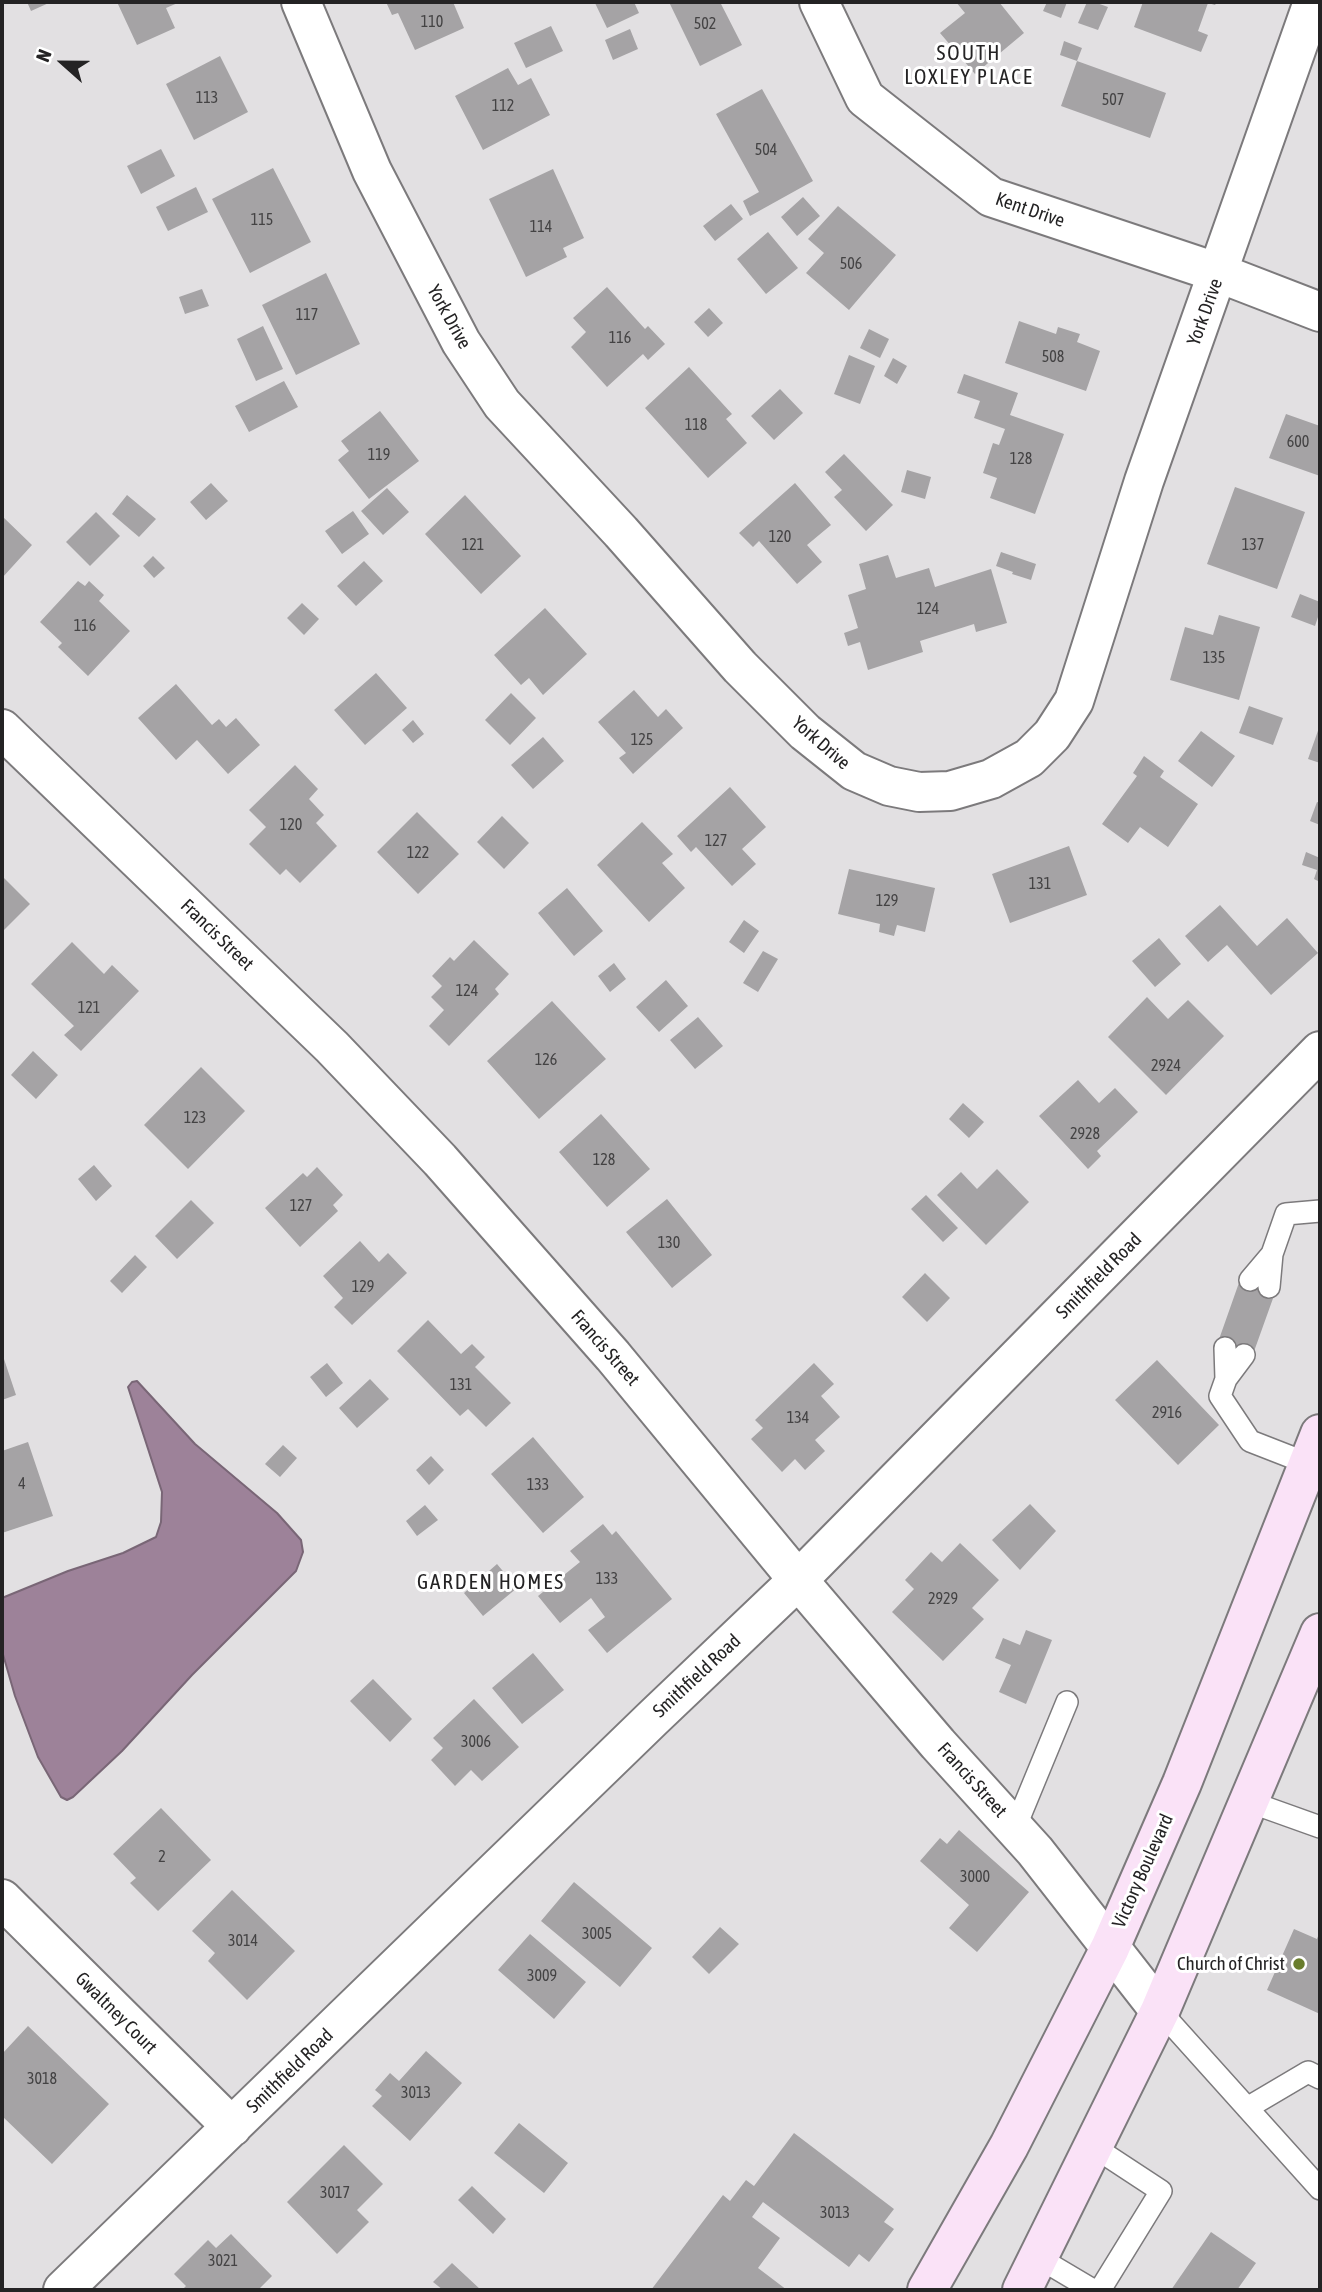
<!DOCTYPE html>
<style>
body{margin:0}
#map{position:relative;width:1322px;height:2292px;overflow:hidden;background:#e2e0e2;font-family:"Asap Condensed",sans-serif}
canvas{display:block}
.frame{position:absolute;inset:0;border:4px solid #242324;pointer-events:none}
.north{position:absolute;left:28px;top:28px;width:70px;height:70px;-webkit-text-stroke:5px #fff;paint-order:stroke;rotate:291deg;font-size:19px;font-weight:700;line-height:28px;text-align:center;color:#242324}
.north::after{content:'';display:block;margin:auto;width:24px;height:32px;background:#242324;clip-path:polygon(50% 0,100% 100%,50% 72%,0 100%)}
</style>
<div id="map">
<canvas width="1322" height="2292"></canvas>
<div class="frame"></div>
<div class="north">N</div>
</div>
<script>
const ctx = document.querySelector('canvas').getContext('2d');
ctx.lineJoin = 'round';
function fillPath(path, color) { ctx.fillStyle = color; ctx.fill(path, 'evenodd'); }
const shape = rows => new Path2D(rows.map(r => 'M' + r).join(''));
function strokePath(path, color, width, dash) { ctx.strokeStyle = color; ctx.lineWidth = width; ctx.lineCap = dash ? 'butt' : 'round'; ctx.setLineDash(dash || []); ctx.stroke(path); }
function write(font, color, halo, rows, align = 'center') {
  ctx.font = font + ' "Asap Condensed",sans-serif'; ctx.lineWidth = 6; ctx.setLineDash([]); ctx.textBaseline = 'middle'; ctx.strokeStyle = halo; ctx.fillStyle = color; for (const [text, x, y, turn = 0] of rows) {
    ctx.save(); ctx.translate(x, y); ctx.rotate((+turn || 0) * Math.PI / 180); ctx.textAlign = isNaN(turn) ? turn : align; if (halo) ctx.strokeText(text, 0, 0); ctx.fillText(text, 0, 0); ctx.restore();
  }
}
const water = shape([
 [137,1381,195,1444,277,1513,301,1540,303,1552,296,1571,192,1675,122,1751,73,1797,67,1800,61,1797,38,1757,15,1696,2,1651,2,1598,68,1571,123,1553,156,1537,161,1522,162,1492,128,1387,132,1382,137,1381]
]);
const building = shape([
 [27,2,51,2,31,11],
 [117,2,180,2,166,8,175,28,137,45],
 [386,2,453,2,464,28,415,50,398,13,392,15],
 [597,2,634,2,639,13,607,28,595,3],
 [669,2,720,2,742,45,700,66],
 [956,2,999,2,1024,33,975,74,940,33,965,13],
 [1047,2,1067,2,1061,18,1043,11],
 [1087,2,1094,2,1108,7,1098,30,1078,23],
 [1143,2,1217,2,1215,5,1208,3,1198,31,1208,35,1201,52,1134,27],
 [551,26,563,51,526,68,514,43],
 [630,29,638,49,613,60,605,40],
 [1064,41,1082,48,1077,61,1060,55],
 [220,56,248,112,194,140,166,84],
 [1077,61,1166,93,1150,138,1061,106],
 [508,68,518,85,531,78,550,115,483,150,455,96],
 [762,89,813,181,750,216,743,201,759,192,716,114],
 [161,149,175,176,141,194,127,166],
 [273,168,311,242,250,273,212,199],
 [553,169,584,238,563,248,567,257,526,277,489,199],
 [196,187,208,212,168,231,156,207],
 [803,197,820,216,797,236,781,217],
 [731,204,743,219,715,241,703,226],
 [838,206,896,255,849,310,806,273,824,253,808,239],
 [768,232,798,268,766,294,737,259],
 [326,273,360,344,296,375,262,305],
 [607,287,645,329,648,326,665,344,648,360,643,354,607,387,571,347,586,332,573,318],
 [202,289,209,306,185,314,179,297],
 [709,308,723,323,708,337,694,322],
 [1019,321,1056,334,1058,327,1080,334,1077,342,1100,351,1086,391,1005,363],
 [263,326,283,369,256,381,237,339],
 [869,329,889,339,880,358,860,348],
 [849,355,875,366,860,404,834,394],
 [893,358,907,366,897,384,884,376],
 [689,367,732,414,726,419,747,443,708,478,645,408],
 [964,374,1018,393,1010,415,1064,434,1035,514,990,498,997,478,983,473,993,443,999,445,1005,429,974,418,980,401,957,393],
 [284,381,298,407,249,432,235,406],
 [780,389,803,413,774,440,751,416],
 [380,411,419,461,369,499,338,460,349,451,341,441],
 [1286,414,1320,426,1320,476,1269,458],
 [844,454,893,505,866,531,834,497,842,490,825,472],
 [907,470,931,477,925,499,901,492],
 [211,483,228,501,206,520,190,502],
 [795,483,831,525,807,545,822,562,797,584,759,541,753,547,739,533],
 [1235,487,1305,512,1277,589,1207,564],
 [387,488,409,512,383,535,361,511],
 [127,495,156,519,139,537,112,514],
 [465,495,521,556,481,594,425,534],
 [353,511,369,534,342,554,325,531],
 [96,512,120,536,90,566,66,542],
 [2,516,32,545,2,578],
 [1001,552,1036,564,1031,580,1012,574,1013,572,996,566],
 [888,555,896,578,929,568,935,587,991,569,1007,623,976,632,974,624,920,641,923,652,868,670,860,642,848,646,844,633,858,628,848,595,866,589,859,564],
 [153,556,165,568,154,578,143,566],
 [364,561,383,581,356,606,337,586],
 [78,581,85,586,89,581,104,595,99,601,130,631,88,676,58,647,62,643,40,622],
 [1300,594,1320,602,1320,611,1315,626,1291,617],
 [302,603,319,619,304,635,287,618],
 [545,608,587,654,543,695,529,678,521,685,494,655],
 [1219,615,1260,627,1239,700,1170,680,1185,627,1213,635],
 [376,673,407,708,365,745,334,710],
 [176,684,212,725,219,719,226,727,236,718,260,745,228,774,197,740,176,760,138,718],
 [634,690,658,717,666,709,683,728,633,774,619,758,626,753,598,722],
 [511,693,536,718,510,745,485,720],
 [1249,706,1283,718,1273,745,1239,733],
 [413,720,424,734,413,743,402,730],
 [1320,725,1320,763,1308,759],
 [1201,731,1235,756,1212,787,1178,761],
 [543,737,564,761,533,789,511,765],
 [1144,756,1164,771,1160,777,1198,804,1168,847,1140,827,1128,843,1102,824,1137,776,1133,773],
 [295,765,318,789,309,799,324,815,316,823,337,846,300,883,286,869,280,875,249,844,266,827,249,810],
 [730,787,766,827,742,849,756,864,732,886,696,847,691,852,677,836],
 [1317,802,1320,803,1320,825,1310,821],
 [417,812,459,854,418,894,377,852],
 [502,816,529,843,504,869,477,842],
 [642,822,673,854,662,863,685,888,649,922,597,865],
 [1069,846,1087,895,1010,923,992,874],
 [1306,852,1320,858,1320,882,1314,879,1317,870,1302,865],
 [849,869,935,888,925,932,897,925,894,936,879,932,880,924,838,914],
 [2,876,30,904,2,932],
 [567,888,603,931,574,956,538,913],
 [1220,905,1257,946,1287,918,1318,953,1271,995,1227,945,1208,962,1185,936],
 [744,920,759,931,744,953,729,942],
 [1159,938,1181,964,1155,987,1132,961],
 [474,940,509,974,495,989,499,994,449,1046,429,1026,444,1010,431,997,442,986,432,976,450,957,454,961],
 [72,942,104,974,112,965,139,991,81,1051,64,1035,74,1026,31,984],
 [763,951,778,959,758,992,743,983],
 [614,963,626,979,610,992,598,976],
 [666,980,688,1006,659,1032,636,1007],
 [1147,997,1168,1019,1188,1000,1224,1036,1166,1095,1108,1037],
 [552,1001,606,1059,539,1119,487,1061],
 [698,1017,723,1046,695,1069,670,1040],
 [33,1051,58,1075,36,1099,11,1075],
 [201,1067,245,1111,188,1169,144,1125],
 [1078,1080,1099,1103,1115,1088,1138,1112,1097,1151,1101,1156,1088,1169,1039,1116],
 [963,1103,984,1122,969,1138,949,1119],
 [601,1114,650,1169,607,1207,559,1152],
 [94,1165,112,1186,96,1201,78,1179],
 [317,1167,343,1195,333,1205,338,1211,300,1247,265,1208,303,1173,307,1177],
 [997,1169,1029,1202,986,1245,937,1195,961,1172,977,1189],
 [926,1195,958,1228,943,1242,911,1209],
 [667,1199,712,1255,672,1288,626,1232],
 [191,1200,214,1223,177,1259,155,1236],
 [360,1241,379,1262,388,1253,407,1273,352,1325,334,1307,343,1298,323,1276],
 [135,1255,147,1267,122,1293,110,1281],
 [925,1273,950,1298,927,1322,902,1297],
 [1241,1277,1276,1290,1252,1357,1217,1345],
 [428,1320,461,1354,472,1344,485,1357,475,1367,511,1403,486,1427,468,1409,460,1416,397,1351],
 [2,1353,16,1395,2,1400],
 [1157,1360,1219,1425,1178,1465,1115,1400],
 [327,1363,343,1383,326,1397,310,1377],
 [814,1363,834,1384,821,1396,840,1417,815,1440,825,1451,805,1470,795,1459,782,1472,751,1439,763,1428,755,1420],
 [370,1379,389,1399,357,1428,339,1408],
 [533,1437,584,1497,543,1533,491,1474],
 [28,1442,53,1516,2,1533,2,1451],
 [283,1445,297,1458,280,1477,265,1464],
 [431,1456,444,1470,429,1485,416,1470],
 [1030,1504,1056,1531,1020,1570,992,1540],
 [425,1505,438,1520,417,1536,406,1521],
 [603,1524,612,1535,616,1531,672,1599,607,1653,588,1630,605,1617,591,1598,560,1623,538,1596,580,1562,570,1551],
 [960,1543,999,1580,972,1608,984,1619,943,1661,892,1612,914,1589,905,1580,931,1552,942,1562],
 [497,1564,517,1588,483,1616,464,1593],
 [1026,1630,1052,1640,1026,1704,999,1692,1011,1665,995,1658,1003,1638,1020,1645],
 [533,1653,564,1690,522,1724,492,1688],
 [373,1679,412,1719,390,1742,350,1701],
 [474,1699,519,1747,482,1781,471,1770,455,1786,431,1760,443,1748,433,1738],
 [161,1808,211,1860,158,1911,130,1883,136,1878,113,1854],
 [959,1830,1029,1892,977,1952,949,1928,969,1905,920,1861,940,1838,947,1844],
 [574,1882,652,1948,620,1987,541,1921],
 [232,1890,295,1951,247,2000,208,1961,215,1953,192,1931],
 [720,1927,739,1944,709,1974,692,1957],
 [1294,1929,1317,1939,1320,1931,1320,2014,1267,1990],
 [530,1934,586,1982,554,2019,498,1970],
 [28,2026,109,2104,52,2164,2,2116,2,2054],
 [426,2051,462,2083,410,2141,372,2106,382,2096,375,2090,390,2073,399,2081],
 [519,2123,568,2163,544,2193,494,2153],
 [794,2133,894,2209,884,2222,894,2229,869,2262,859,2254,849,2267,763,2202,752,2217,780,2238,758,2268,787,2290,651,2290,723,2195,730,2201,746,2180,754,2186],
 [344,2145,383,2184,357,2210,369,2222,337,2254,287,2202],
 [472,2186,506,2219,493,2234,458,2200],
 [1211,2232,1256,2263,1237,2290,1171,2290],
 [231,2234,272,2276,258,2290,182,2290,186,2286,174,2274,208,2240,216,2248],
 [452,2263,481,2290,443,2290,433,2282]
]);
const lane = shape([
 [1250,1280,1272,1254,1286,1214,1320,1211],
 [1269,1287,1272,1254],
 [1225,1348,1226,1379,1220,1396,1250,1441,1309,1464],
 [1226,1379,1244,1355],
 [1250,1802,1320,1827],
 [1015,1828,1067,1702],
 [1160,2011,1320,2189],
 [1247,2108,1308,2072,1320,2078],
 [1094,2147,1161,2191,1100,2290],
 [1039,2258,1093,2290]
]);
const street = shape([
 [301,2,372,171,461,342,502,404,621,532,740,667,805,732,854,771,889,786,919,792,950,791,991,779,1029,758,1052,735,1074,701,1144,481,1313,2],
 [819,2,865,98,991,197,1219,273,1320,312],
 [2,729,332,1047,440,1160,613,1356,798,1580,938,1744,1035,1851,1160,2011],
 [2,1899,232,2127],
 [63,2290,653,1718,798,1580,1320,1051]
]);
const secondary = shape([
 [927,2290,1009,2146,1110,1948,1182,1783,1320,1434],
 [1022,2290,1160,2011,1320,1633]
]);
const markers = [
 [1299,1964,7,"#697d2d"]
];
const numberNames = [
 ["110",432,22],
 ["502",705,24],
 ["113",207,98],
 ["507",1113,100],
 ["112",503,106],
 ["504",766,150],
 ["115",262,220],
 ["114",541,227],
 ["506",851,264],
 ["117",307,315],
 ["116",620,338],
 ["508",1053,357],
 ["118",696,425],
 ["600",1298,442],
 ["119",379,455],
 ["128",1021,459],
 ["120",780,537],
 ["121",473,545],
 ["137",1253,545],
 ["124",928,609],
 ["116",85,626],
 ["135",1214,658],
 ["125",642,740],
 ["120",291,825],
 ["127",716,841],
 ["122",418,853],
 ["131",1040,884],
 ["129",887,901],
 ["124",467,991],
 ["121",89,1008],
 ["126",546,1060],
 ["2924",1166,1066],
 ["123",195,1118],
 ["2928",1085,1134],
 ["128",604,1160],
 ["127",301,1206],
 ["130",669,1243],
 ["129",363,1287],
 ["131",461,1385],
 ["2916",1167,1413],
 ["134",798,1418],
 ["4",22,1484],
 ["133",538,1485],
 ["133",607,1579],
 ["2929",943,1599],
 ["3006",476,1742],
 ["2",162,1857],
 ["3000",975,1877],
 ["3005",597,1934],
 ["3014",243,1941],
 ["3009",542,1976],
 ["3018",42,2079],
 ["3013",416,2093],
 ["3017",335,2193],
 ["3013",835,2213],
 ["3021",223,2261]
];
const streetNames = [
 ["Kent Drive",1030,210,19],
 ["York Drive",1205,312,-70],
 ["York Drive",449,317,61],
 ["York Drive",821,743,41],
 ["Francis Street",217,935,44],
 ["Smithfield Road",1099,1276,-45],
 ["Francis Street",605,1348,49],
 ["Smithfield Road",697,1676,-43],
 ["Francis Street",972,1780,48],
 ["Victory Boulevard",1143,1871,-66],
 ["Gwaltney Court",116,2013,45],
 ["Smithfield Road",290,2071,-44]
];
const poiNames = [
 ["Church of Christ",1285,1964]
];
const neighbourhoodNames = [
 ["SOUTH",969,53],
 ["LOXLEY PLACE",969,77],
 ["GARDEN HOMES",491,1582]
];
fillPath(water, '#9d8299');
strokePath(water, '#796676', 2);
fillPath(building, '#a5a3a5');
strokePath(lane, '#7c7a7c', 24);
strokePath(street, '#7c7a7c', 42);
strokePath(secondary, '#7c7a7c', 42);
strokePath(lane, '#fff', 21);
strokePath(street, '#fff', 38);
strokePath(secondary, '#fae2f7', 38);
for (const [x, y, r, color] of markers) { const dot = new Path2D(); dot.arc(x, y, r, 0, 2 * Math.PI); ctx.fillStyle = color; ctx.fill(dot); strokePath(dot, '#fff', 2.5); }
write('16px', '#444344', null, numberNames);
write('19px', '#242324', '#fff', streetNames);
write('19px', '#242324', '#fff', poiNames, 'right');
ctx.letterSpacing = '2px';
write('21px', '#242324', '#fff', neighbourhoodNames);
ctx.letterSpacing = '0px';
</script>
